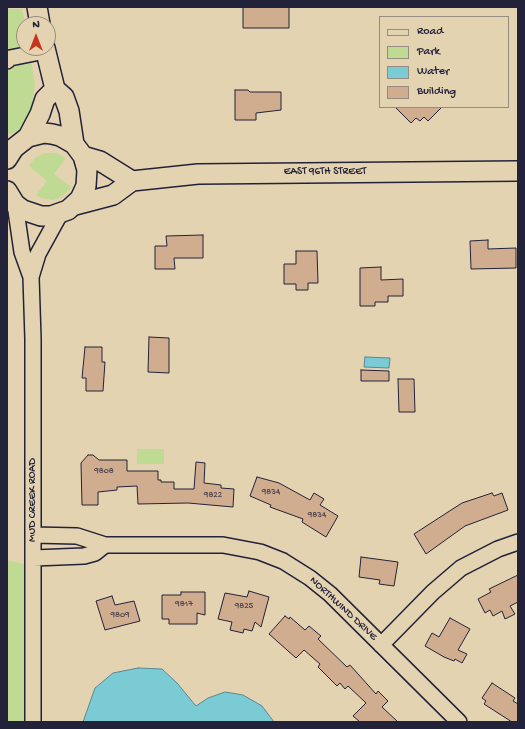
<!DOCTYPE html>
<style>
body{margin:0}
#map{position:relative;width:525px;height:729px;overflow:hidden;background:#e4d3b0;font-family:"Gochi Hand",sans-serif}
canvas{display:block}
.frame{position:absolute;inset:0;border:8px solid #22223b;pointer-events:none}
.legend{position:absolute;left:379px;top:16px;width:130px;height:92px;box-sizing:border-box;background:#e4d3b0;border:1px solid #968c81;margin:0;padding:5px 7px;list-style:none;font-size:12px;color:#22223b}
.legend li{display:flex;align-items:center;gap:8px;height:20px}
.legend b{width:20px;border:1px solid #968c81}
.north{position:absolute;left:16px;top:16px;width:40px;height:40px;box-sizing:border-box;background:#e4d3b0;border:1px solid #968c81;border-radius:50%;rotate:0deg;font-size:11px;font-weight:700;line-height:16px;text-align:center;color:#22223b}
.north::after{content:'';display:block;margin:auto;width:14px;height:18px;background:#c8321e;clip-path:polygon(50% 0,100% 100%,50% 72%,0 100%)}
</style>
<div id="map">
<canvas width="525" height="729"></canvas>
<div class="frame"></div>
<ul class="legend">
<li><b style="height:5px;background:#e4d3b0"></b>Road</li>
<li><b style="height:11px;background:#bfda92"></b>Park</li>
<li><b style="height:11px;background:#7bcbd5"></b>Water</li>
<li><b style="height:11px;background:#d1ad8f"></b>Building</li>
</ul>
<div class="north">N</div>
</div>
<script>
const ctx = document.querySelector('canvas').getContext('2d');
ctx.lineJoin = 'round';
function fillPath(path, color) { ctx.fillStyle = color; ctx.fill(path, 'evenodd'); }
const shape = rows => new Path2D(rows.map(r => 'M' + r).join(''));
function strokePath(path, color, width, dash) { ctx.strokeStyle = color; ctx.lineWidth = width; ctx.lineCap = dash ? 'butt' : 'round'; ctx.setLineDash(dash || []); ctx.stroke(path); }
function write(font, color, halo, rows, align = 'center') {
  ctx.font = font + ' "Gochi Hand",sans-serif'; ctx.lineWidth = 3; ctx.setLineDash([]); ctx.textBaseline = 'middle'; ctx.strokeStyle = halo; ctx.fillStyle = color; for (const [text, x, y, turn = 0] of rows) {
    ctx.save(); ctx.translate(x, y); ctx.rotate((+turn || 0) * Math.PI / 180); ctx.textAlign = isNaN(turn) ? turn : align; if (halo) ctx.strokeText(text, 0, 0); ctx.fillText(text, 0, 0); ctx.restore();
  }
}
const green = shape([
 [7,9,22,9,25,24,24,48,29,48,35,85,30,113,22,127,14,133,7,135],
 [45,153,56,153,66,158,54,174,71,187,64,195,54,200,41,198,36,195,47,181,29,166,35,158],
 [137,449,164,449,164,464,137,464],
 [7,560,24,564,25,722,7,722]
]);
const water = shape([
 [365,357,390,358,389,368,364,367,365,357],
 [138,668,162,669,177,683,196,706,208,698,225,692,243,695,262,706,274,722,83,722,95,688,113,673,138,668]
]);
const building = shape([
 [243,7,289,7,289,28,243,28,243,7],
 [235,90,248,90,250,92,281,92,281,110,256,113,256,120,235,120,235,90],
 [395,107,442,107,428,121,424,117,420,121,416,118,411,123,395,107],
 [203,235,203,258,174,258,175,269,155,269,155,246,167,246,166,236,203,235],
 [488,240,488,249,516,248,516,268,471,269,470,241,488,240],
 [296,251,317,251,318,283,308,283,308,290,296,290,296,284,284,284,284,264,296,264,296,251],
 [381,267,381,280,403,279,403,296,388,296,388,302,375,302,375,306,360,306,360,268,381,267],
 [149,337,169,338,169,373,148,372,149,337],
 [85,347,102,347,102,362,105,362,103,391,86,391,86,378,82,378,85,347],
 [361,370,389,371,389,381,361,381,361,370],
 [398,379,414,379,415,412,399,412,398,379],
 [88,455,93,455,99,460,127,460,127,471,158,471,158,480,161,480,161,482,174,482,174,489,194,489,196,462,205,463,204,483,221,485,221,488,234,489,233,507,188,503,138,504,137,486,117,487,117,490,98,492,98,505,82,505,81,463,88,455],
 [257,477,279,483,310,500,314,493,324,499,320,505,338,516,326,537,302,522,303,519,270,507,271,505,250,496,257,477],
 [492,493,494,496,502,493,508,510,465,526,426,554,414,534,462,503,492,493],
 [361,557,398,562,394,586,379,584,380,580,359,577,361,557],
 [518,575,518,602,510,606,515,614,505,619,502,611,493,616,490,610,485,613,478,599,491,592,489,589,518,575],
 [249,591,269,597,261,627,255,622,252,631,244,629,243,633,230,630,232,622,218,619,225,593,247,597,249,591],
 [181,592,205,592,205,615,197,613,197,624,169,624,169,619,162,619,162,595,181,595,181,592],
 [112,596,115,605,134,601,140,621,105,630,96,601,112,596],
 [285,616,289,619,290,617,305,630,309,626,321,636,318,639,347,667,350,665,376,694,378,691,388,701,382,707,398,722,360,722,353,716,366,703,348,686,345,689,340,683,337,686,318,667,320,664,304,650,296,658,269,634,285,616],
 [450,618,470,629,458,650,467,654,462,663,455,659,454,661,444,657,425,646,432,633,439,637,450,618],
 [492,683,515,698,513,701,518,704,518,722,512,722,484,704,486,701,482,698,492,683]
]);
const minor = shape([
 [7,61,10,58,45,51],
 [15,204,22,252,31,277,33,339,33,722],
 [31,277,38,254,60,214],
 [33,535,77,536,105,545,223,545,260,552,283,561,310,578,330,594,459,722],
 [34,558,84,556,95,553,105,545],
 [381,645,433,592,461,568,498,549,518,542]
]);
const major = shape([
 [37,7,40,24],
 [45,48,55,89,64,97,69,111,74,144],
 [28,137,40,114,45,99,55,89],
 [83,156,100,161,132,181],
 [7,159,14,148,28,137,44,133,52,134,60,136,74,144,83,156,87,170,86,186,80,199,68,210,51,216,41,216,23,210,15,204,7,191],
 [75,205,113,195,132,181,198,174,518,171]
]);
const numberNames = [
 ["9808",104,472],
 ["9834",271,493],
 ["9822",213,496],
 ["9834",317,516],
 ["9817",184,605],
 ["9825",244,607],
 ["9809",120,616]
];
const streetNames = [
 ["EAST 96TH STREET",325,172],
 ["MUD CREEK ROAD",33,500,-90],
 ["NORTHWIND DRIVE",343,609,43]
];
fillPath(green, '#bfda92');
fillPath(water, '#7bcbd5');
strokePath(water, '#578797', 1);
fillPath(building, '#d1ad8f');
strokePath(building, '#22223b', 1);
strokePath(minor, '#22223b', 18);
strokePath(major, '#22223b', 22);
strokePath(minor, '#e4d3b0', 15);
strokePath(major, '#e4d3b0', 19);
write('9px', '#4e4550', null, numberNames);
write('11px', '#22223b', '#e4d3b0', streetNames);
</script>
